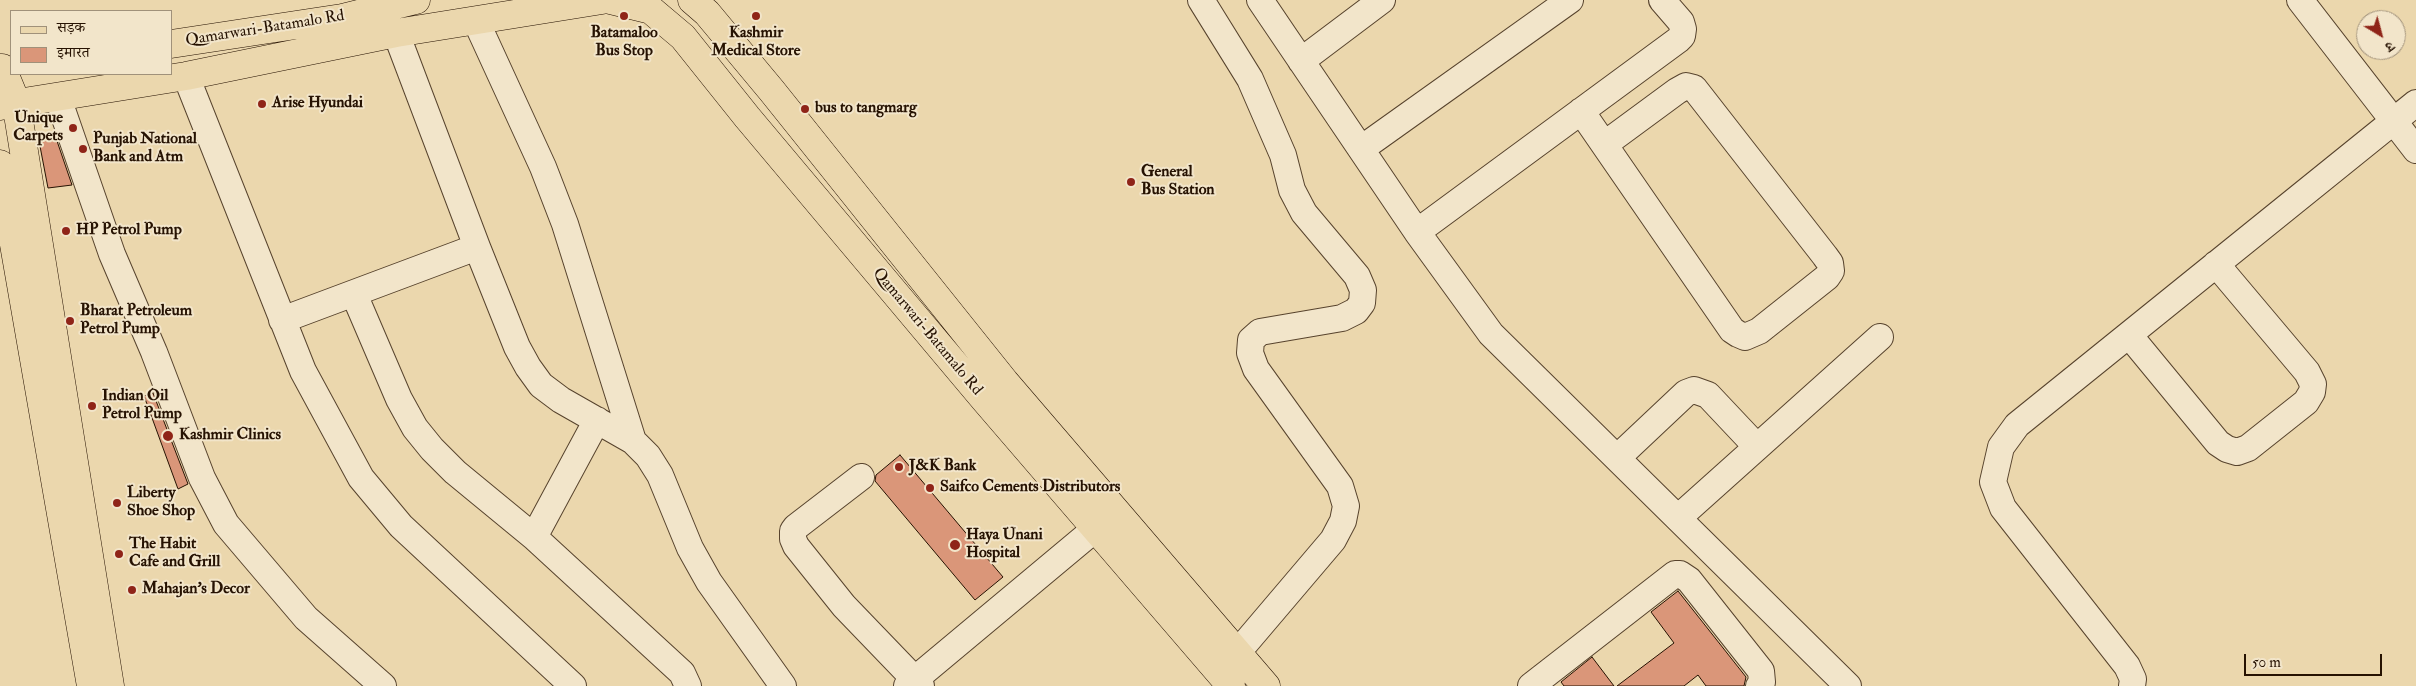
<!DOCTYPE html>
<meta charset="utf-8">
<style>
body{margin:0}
#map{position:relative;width:2416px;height:686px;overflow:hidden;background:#ebd7ad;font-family:"IM FELL Double Pica","Noto Serif Devanagari",serif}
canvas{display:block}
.legend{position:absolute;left:10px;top:10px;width:162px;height:65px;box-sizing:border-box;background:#f2e5ca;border:1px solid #a0917a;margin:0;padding:6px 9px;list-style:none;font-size:15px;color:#261202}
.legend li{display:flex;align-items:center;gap:10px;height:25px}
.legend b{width:25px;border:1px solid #a0917a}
.north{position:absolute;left:2356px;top:10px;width:50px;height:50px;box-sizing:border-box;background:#f2e5ca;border:1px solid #a0917a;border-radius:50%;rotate:143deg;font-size:14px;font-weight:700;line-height:20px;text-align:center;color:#261202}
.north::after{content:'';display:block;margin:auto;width:18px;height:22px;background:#8f2418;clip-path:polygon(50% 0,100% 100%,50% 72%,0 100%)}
.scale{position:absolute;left:2244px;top:654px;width:138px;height:22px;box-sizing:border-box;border:2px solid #261202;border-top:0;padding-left:6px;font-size:15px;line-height:18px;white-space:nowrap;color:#261202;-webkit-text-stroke:4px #f2e5ca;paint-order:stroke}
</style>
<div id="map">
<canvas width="2416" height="686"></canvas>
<ul class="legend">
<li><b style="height:6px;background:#ebd7ad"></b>सड़क</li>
<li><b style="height:14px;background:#da9679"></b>इमारत</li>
</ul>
<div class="north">उ</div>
<div class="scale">50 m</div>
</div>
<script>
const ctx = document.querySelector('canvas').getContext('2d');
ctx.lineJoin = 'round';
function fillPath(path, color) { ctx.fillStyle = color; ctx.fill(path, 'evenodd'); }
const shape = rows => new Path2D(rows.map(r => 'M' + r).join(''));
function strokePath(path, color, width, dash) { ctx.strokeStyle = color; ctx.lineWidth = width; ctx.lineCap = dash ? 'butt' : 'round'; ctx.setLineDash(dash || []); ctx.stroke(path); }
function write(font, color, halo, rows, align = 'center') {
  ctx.font = font + ' "IM FELL Double Pica",serif'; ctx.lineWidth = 4; ctx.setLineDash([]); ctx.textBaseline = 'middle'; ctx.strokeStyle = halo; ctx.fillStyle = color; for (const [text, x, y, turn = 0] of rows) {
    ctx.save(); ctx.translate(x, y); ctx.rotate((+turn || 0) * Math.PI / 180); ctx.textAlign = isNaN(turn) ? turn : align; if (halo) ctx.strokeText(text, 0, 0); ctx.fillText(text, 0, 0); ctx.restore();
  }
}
const building = shape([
 [56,138,72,185,48,188,39,141,56,138],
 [153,393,188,484,178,489,144,396,153,393],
 [900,455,1003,577,975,600,875,481,876,475,900,455],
 [1678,591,1746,677,1744,686,1706,686,1698,675,1684,686,1617,686,1674,643,1651,612,1678,591],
 [1592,657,1614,686,1564,686,1561,682,1592,657]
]);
const minor = shape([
 [1201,0,1250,79,1283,155,1292,190,1304,213,1357,276,1363,290,1362,303,1356,311,1342,318,1260,332,1251,340,1250,353,1256,369,1340,486,1346,506,1343,521,1333,540,1237,653],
 [1260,0,1417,232,1491,334,1848,686],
 [2300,0,2416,150],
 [476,21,543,167,565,224,633,441],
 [396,33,477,247,517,347,528,367,541,385,561,400,633,441,648,456,660,475,690,548,709,582,783,686],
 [1301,61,1382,0],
 [186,76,303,371,361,478,401,526,573,686],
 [58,98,112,254,154,352,202,478,226,524,306,618,383,686],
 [1581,111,1732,330,1738,334,1745,337,1759,331,1827,277,1831,271,1830,263,1825,256,1694,88,1686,86,1677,91,1605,144],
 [1361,149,1570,0],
 [1417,232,1678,40,1682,36,1683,29,1681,22,1662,0],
 [354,294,399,399,415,428,432,449,455,472,534,537,682,673,688,686],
 [282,320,477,247],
 [2129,335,2218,443,2227,449,2237,452,2248,448,2306,402,2312,392,2313,384,2307,372,2216,264],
 [1617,458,1686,393,1694,390,1708,395,1757,447],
 [861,477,796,527,793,531,793,539,796,546,844,606,921,686],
 [1678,518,1880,337],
 [534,537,597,420],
 [907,686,1095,529],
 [1531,686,1675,574,1680,574,1689,580,1761,671,1762,682,1759,686],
 [2132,686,2133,679,2127,666,2003,508,1993,482,2001,447,2017,425,2416,103]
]);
const major = shape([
 [610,0,651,10,683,37,747,117,984,399,1231,686],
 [692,0,707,13,772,91,1005,382,1266,686],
 [171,44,342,18,416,0],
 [2,68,16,102,110,686],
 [0,106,186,76,396,33,602,0],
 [0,164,91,686]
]);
const markers = [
 [624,16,5,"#8f2418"],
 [756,16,5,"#8f2418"],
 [262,104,5,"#8f2418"],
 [805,109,5,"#8f2418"],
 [73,128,5,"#8f2418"],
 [83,149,5,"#8f2418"],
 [1131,182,5,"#8f2418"],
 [66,231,5,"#8f2418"],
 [70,321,5,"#8f2418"],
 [92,406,5,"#8f2418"],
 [168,436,6,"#8f2418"],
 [899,467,5,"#8f2418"],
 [930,488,5,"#8f2418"],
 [117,503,5,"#8f2418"],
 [955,545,6,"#8f2418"],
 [119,554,5,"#8f2418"],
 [132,590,5,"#8f2418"]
];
const streetNames = [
 ["Qamarwari-Batamalo Rd",265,29,-9],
 ["Qamarwari-Batamalo Rd",927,332,50]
];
const poiNames = [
 ["Batamaloo",624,34,"center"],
 ["Bus Stop",624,52,"center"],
 ["Kashmir",756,34,"center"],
 ["Medical Store",756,52,"center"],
 ["Arise Hyundai",272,104],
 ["bus to tangmarg",815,109],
 ["Unique",63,119,"right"],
 ["Carpets",63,137,"right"],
 ["Punjab National",93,140],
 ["Bank and Atm",93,158],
 ["General",1141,173],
 ["Bus Station",1141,191],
 ["HP Petrol Pump",76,231],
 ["Bharat Petroleum",80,312],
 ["Petrol Pump",80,330],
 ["Indian Oil",102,397],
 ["Petrol Pump",102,415],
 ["Kashmir Clinics",179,436],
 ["J&K Bank",909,467],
 ["Saifco Cements Distributors",940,488],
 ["Liberty",127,494],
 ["Shoe Shop",127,512],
 ["Haya Unani",966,536],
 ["Hospital",966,554],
 ["The Habit",129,545],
 ["Cafe and Grill",129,563],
 ["Mahajan's Decor",142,590]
];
fillPath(building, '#da9679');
strokePath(building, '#261202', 1);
strokePath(minor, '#57432d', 28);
strokePath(major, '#261202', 29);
strokePath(minor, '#f2e5ca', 26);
strokePath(major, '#ebd7ad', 28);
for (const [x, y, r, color] of markers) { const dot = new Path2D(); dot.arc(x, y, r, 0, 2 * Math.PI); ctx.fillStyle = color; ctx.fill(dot); strokePath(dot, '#f2e5ca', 2); }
write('16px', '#261202', '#f2e5ca', streetNames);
write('bold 16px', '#261202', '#f2e5ca', poiNames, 'left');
</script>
